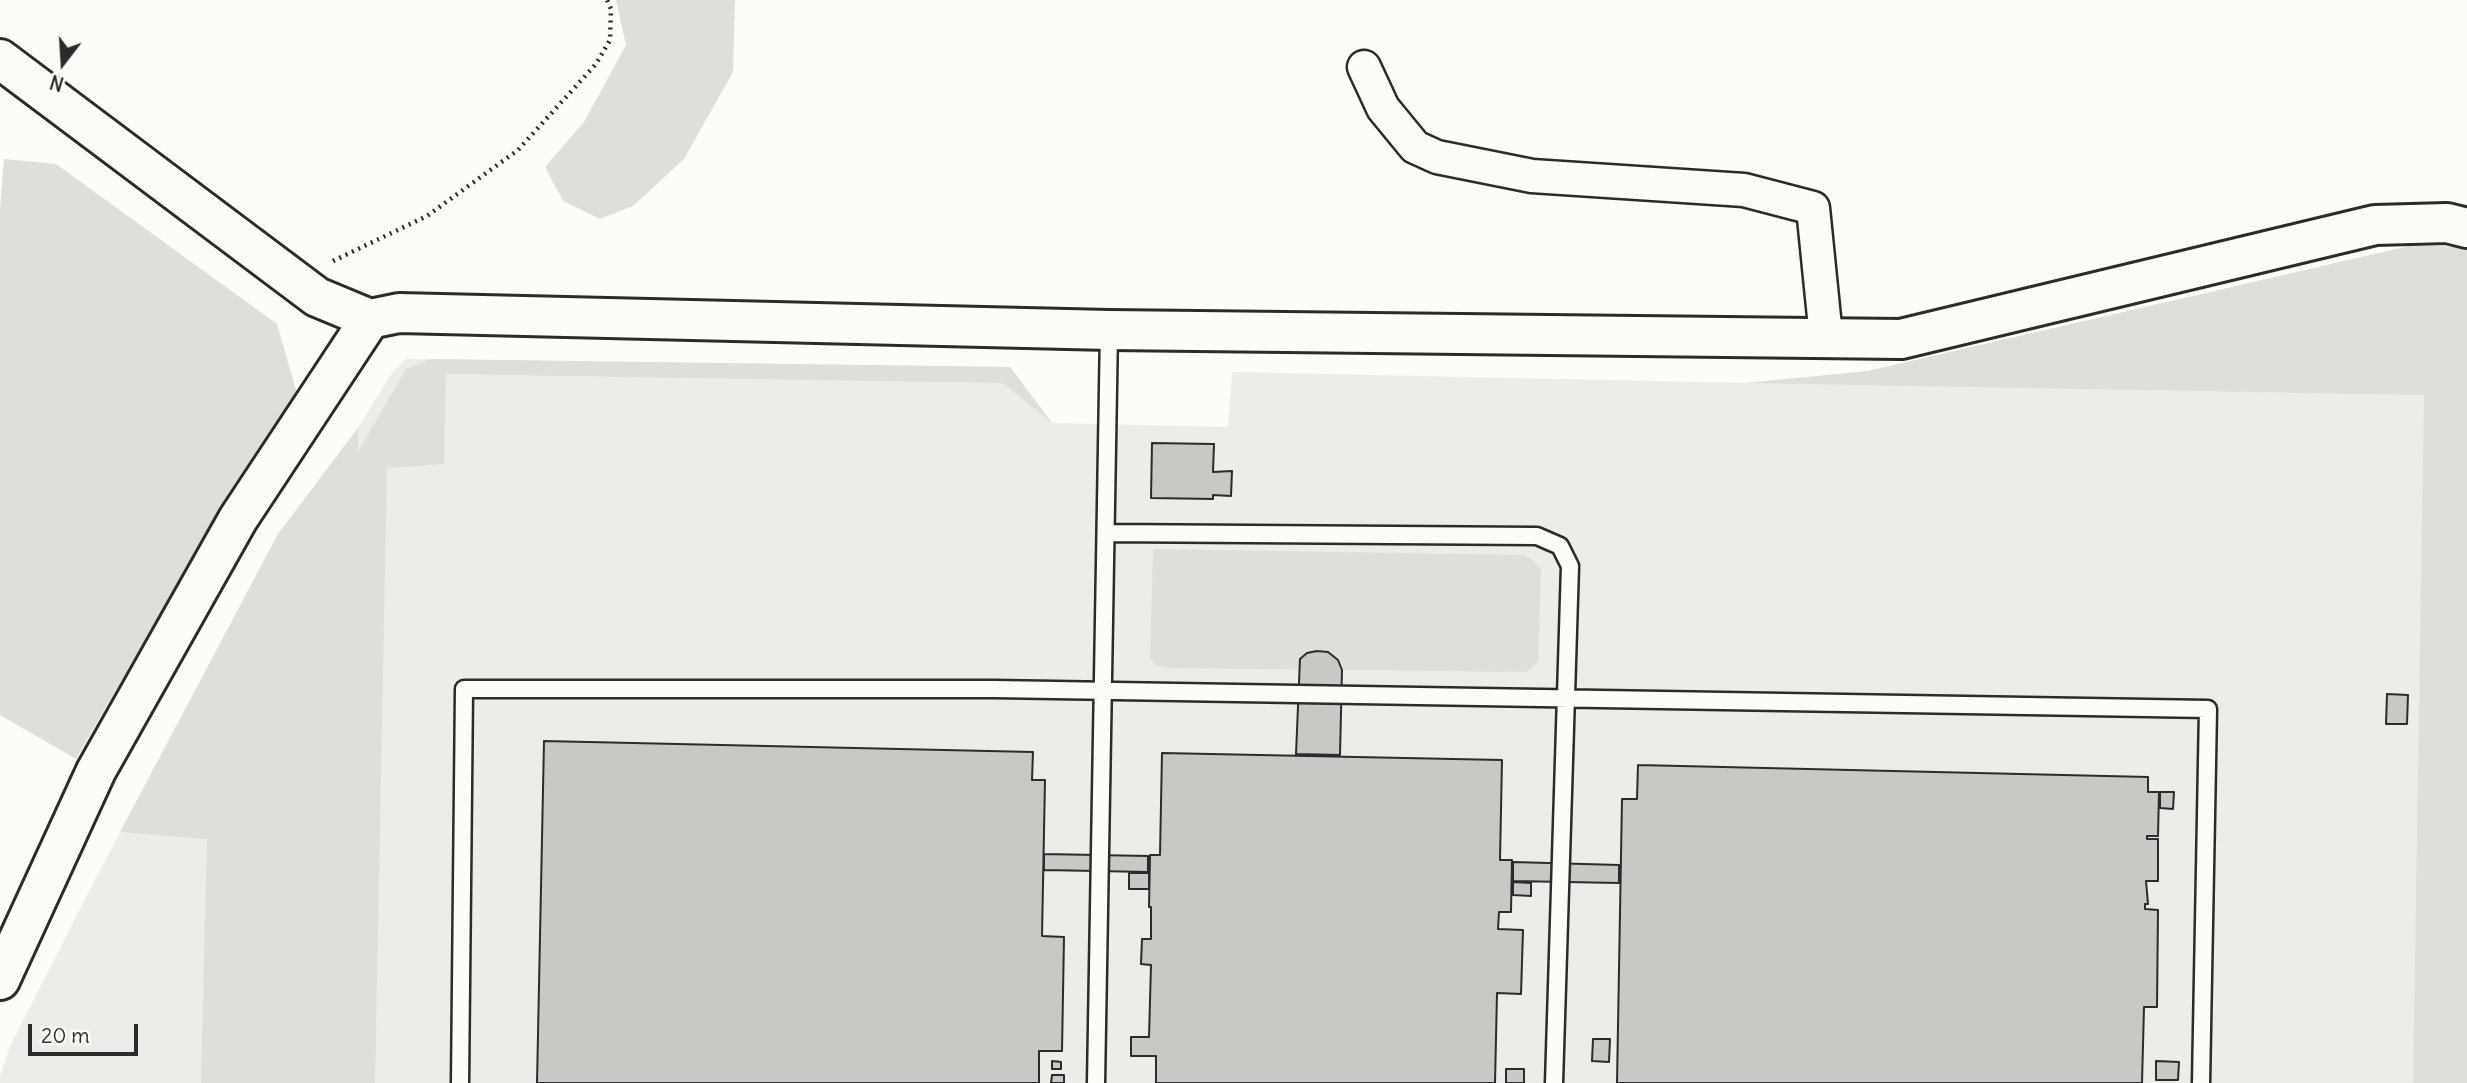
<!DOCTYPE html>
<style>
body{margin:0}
#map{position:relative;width:2467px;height:1083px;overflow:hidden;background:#fdfcf7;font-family:Delius,sans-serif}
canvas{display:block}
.north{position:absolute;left:28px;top:28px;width:70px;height:70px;-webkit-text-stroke:5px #fdfcf7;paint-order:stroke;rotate:197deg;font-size:19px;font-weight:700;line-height:28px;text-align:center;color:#2b2b2b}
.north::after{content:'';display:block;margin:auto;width:24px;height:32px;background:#2b2b2b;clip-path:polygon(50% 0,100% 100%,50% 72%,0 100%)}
.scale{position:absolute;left:28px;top:1024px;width:110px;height:32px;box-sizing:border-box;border:4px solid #2b2b2b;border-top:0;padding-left:9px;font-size:21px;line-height:24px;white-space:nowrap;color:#2b2b2b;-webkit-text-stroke:5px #fdfcf7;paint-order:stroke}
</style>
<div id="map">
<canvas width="2467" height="1083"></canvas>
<div class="north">N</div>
<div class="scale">20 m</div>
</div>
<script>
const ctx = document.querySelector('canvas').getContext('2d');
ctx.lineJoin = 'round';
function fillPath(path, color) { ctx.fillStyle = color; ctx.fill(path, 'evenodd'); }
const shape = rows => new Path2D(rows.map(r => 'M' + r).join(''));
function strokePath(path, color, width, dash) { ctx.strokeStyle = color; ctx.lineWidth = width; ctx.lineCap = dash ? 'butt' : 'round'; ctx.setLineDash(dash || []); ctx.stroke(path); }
const built = shape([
 [2414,245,2456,247,2467,250,2467,1083,0,1083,0,1076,10,1046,95,880,278,534,358,428,392,373,406,359,1010,367,1052,423,1228,427,1232,372,1746,383,1868,371]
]);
const green = shape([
 [616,0,735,0,733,72,684,159,633,206,600,219,563,201,545,167,584,122,626,45],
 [4,159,56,164,277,324,298,397,220,509,76,759,0,715,0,210],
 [2414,245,2456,247,2467,250,2467,1083,2413,1083,2424,395,1746,383,1868,371],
 [431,359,1010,367,1052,423,1003,383,446,374,444,464,387,468,375,1083,201,1083,207,839,120,832,278,534,358,428,358,452,406,369],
 [1153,549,1522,555,1532,559,1541,570,1538,662,1526,672,1168,668,1156,665,1150,658]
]);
const building = shape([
 [1152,443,1214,444,1213,472,1232,471,1231,496,1213,495,1213,499,1151,498,1152,443],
 [1317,651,1328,652,1338,660,1342,670,1340,755,1296,754,1300,659,1307,653,1317,651],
 [2387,694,2408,695,2407,724,2386,724,2387,694],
 [544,741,1033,752,1032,780,1045,780,1042,936,1064,937,1062,1051,1039,1051,1039,1083,537,1083,544,741],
 [1162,753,1502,760,1500,860,1512,860,1511,912,1499,912,1498,929,1523,930,1521,994,1497,993,1495,1083,1156,1083,1156,1056,1131,1056,1131,1037,1149,1037,1151,965,1141,964,1142,939,1151,939,1151,907,1149,907,1150,855,1160,855,1162,753],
 [1638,765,2148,777,2148,792,2159,792,2158,836,2147,836,2147,839,2158,839,2158,881,2146,881,2148,904,2145,904,2145,909,2158,910,2157,1007,2144,1007,2142,1083,1617,1083,1622,799,1637,799,1638,765],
 [2160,792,2174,792,2173,809,2160,808,2160,792],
 [1044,854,1148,856,1148,872,1044,870,1044,854],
 [1513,862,1619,865,1619,883,1513,881,1513,862],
 [1129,873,1149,873,1149,889,1129,889,1129,873],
 [1513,882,1531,883,1531,896,1513,895,1513,882],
 [1593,1039,1610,1039,1609,1062,1592,1061,1593,1039],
 [1052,1061,1061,1062,1061,1069,1052,1069,1052,1061],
 [2156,1061,2179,1062,2178,1080,2156,1080,2156,1061],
 [1506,1069,1524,1069,1524,1083,1506,1083,1506,1069],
 [1052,1075,1064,1075,1064,1083,1051,1083,1052,1075]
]);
const path = shape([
 [333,261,427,216,518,150,596,64,610,40,611,9,607,0]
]);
const lane = shape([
 [1106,533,1537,536,1560,546,1570,566,1554,1083],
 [460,1083,464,689,994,689,2208,709,2201,1083],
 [1096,1083,1109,330]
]);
const street = shape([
 [1364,67,1383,108,1415,147,1437,157,1532,176,1744,190,1813,208,1826,337]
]);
const secondary = shape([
 [0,59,317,297,370,319,399,313,1109,330,1901,339,2375,225,2447,223,2467,228],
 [0,980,96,771,238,519,370,319]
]);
fillPath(built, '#edece8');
fillPath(green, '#dfdeda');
fillPath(building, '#c9c8c4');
strokePath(building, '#2b2b2b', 2);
strokePath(lane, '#2b2b2b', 21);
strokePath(street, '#2b2b2b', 37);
strokePath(secondary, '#2b2b2b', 44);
strokePath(path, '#2b2b2b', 4.5, [2, 5]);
strokePath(lane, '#fdfcf7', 16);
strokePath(street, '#fdfcf7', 32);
strokePath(secondary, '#fdfcf7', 38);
</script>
